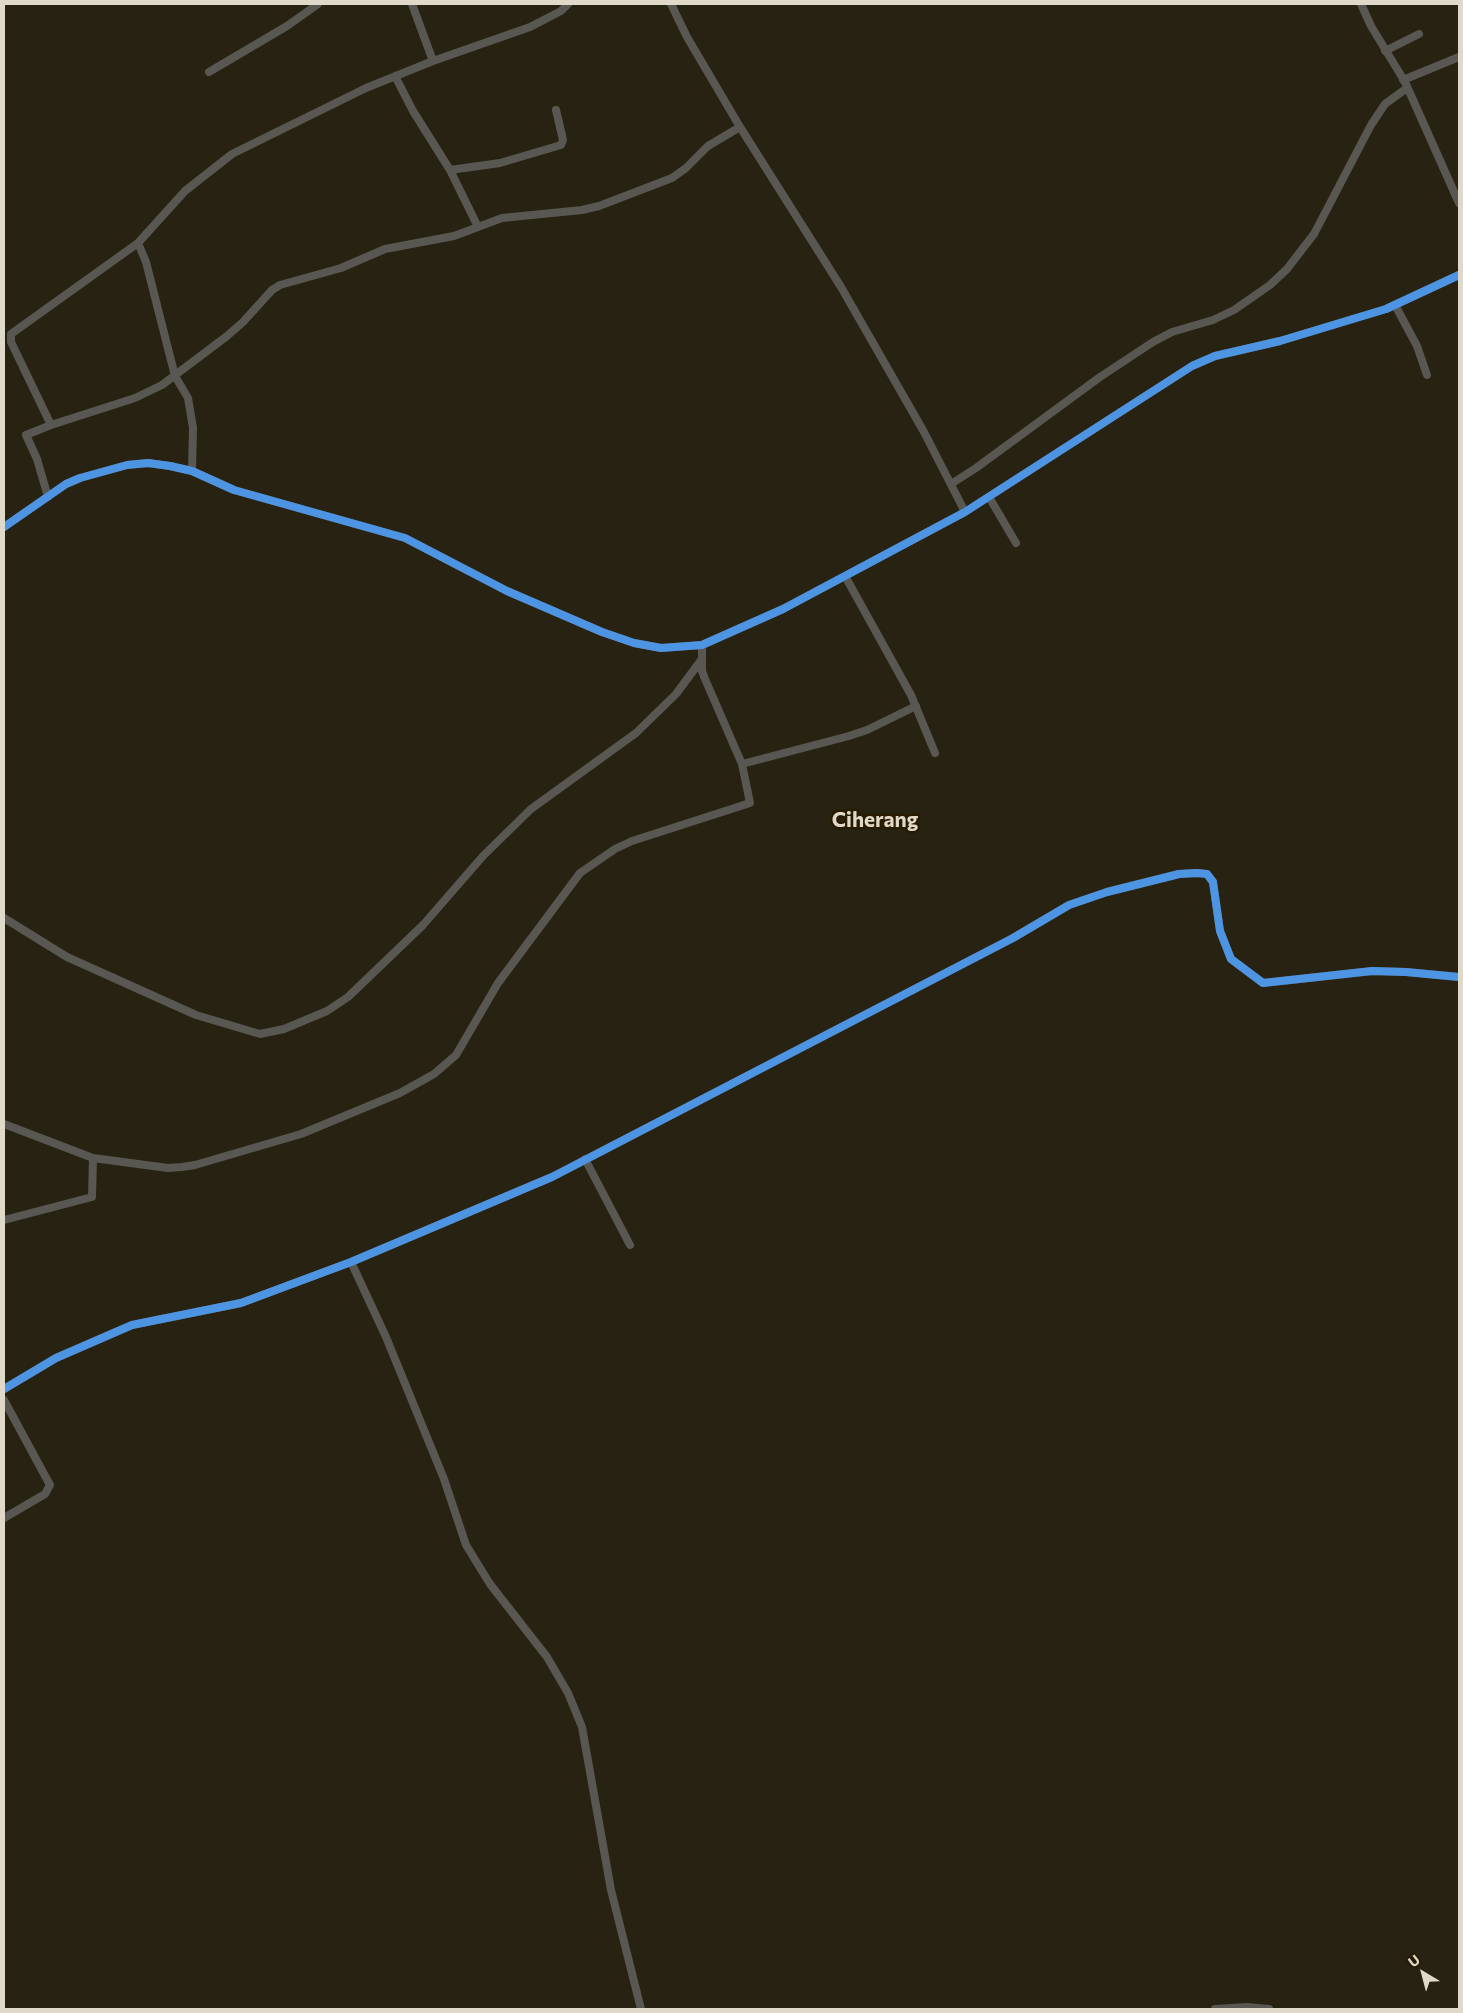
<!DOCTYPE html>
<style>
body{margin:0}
#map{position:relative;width:1463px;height:2013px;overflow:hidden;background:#282212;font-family:Commissioner,sans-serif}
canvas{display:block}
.frame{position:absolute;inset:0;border:5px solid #e0d8c8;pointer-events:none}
.north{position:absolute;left:1398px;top:1948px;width:50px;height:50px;-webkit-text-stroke:4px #281b00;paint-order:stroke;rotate:323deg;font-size:14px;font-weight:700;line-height:20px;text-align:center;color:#e0d8c8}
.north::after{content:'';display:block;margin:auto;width:18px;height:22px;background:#e0d8c8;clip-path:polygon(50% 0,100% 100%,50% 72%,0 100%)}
</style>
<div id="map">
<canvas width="1463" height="2013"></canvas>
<div class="frame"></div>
<div class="north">U</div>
</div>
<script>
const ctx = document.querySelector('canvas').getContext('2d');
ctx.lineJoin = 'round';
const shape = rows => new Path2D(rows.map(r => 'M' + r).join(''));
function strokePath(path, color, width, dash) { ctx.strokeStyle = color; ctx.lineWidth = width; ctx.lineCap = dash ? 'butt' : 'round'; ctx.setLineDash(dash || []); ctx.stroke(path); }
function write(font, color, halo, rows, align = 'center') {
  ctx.font = font + ' Commissioner,sans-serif'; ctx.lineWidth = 5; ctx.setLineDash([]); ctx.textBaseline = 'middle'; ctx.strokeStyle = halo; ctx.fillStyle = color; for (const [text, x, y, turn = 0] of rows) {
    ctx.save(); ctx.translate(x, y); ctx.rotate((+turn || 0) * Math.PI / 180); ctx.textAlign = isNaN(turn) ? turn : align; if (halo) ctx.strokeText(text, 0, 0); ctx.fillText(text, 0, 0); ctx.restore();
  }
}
const minor = shape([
 [412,4,433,61],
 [671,4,687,37,740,127,841,287,924,432,965,512],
 [1361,4,1371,26,1405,82,1459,203],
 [1385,51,1419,34],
 [209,72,287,26,318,4],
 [395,76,413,111,450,170,478,227],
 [1403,80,1459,57],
 [450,170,500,163,561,145,563,140,556,110],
 [1395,305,1417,346,1427,375],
 [51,425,11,342,11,334,138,243],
 [192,471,193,428,188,398,175,376,146,262,138,243,185,191,232,154,366,88,433,61,530,27,561,11,568,4],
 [951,484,976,468,1100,377,1153,342,1172,332,1213,320,1234,310,1270,285,1287,269,1314,234,1371,125,1385,104,1407,88],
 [48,497,37,459,26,435,51,425,135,398,162,385,227,336,243,322,272,290,280,285,341,268,385,249,454,236,502,218,582,210,599,206,672,178,686,168,708,146,740,127],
 [989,497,1016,543],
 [4,527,66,484,80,478,127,465,148,463,170,466,192,471,234,490,405,538,507,591,602,632,634,643,661,648,702,645,783,609,965,512,1192,366,1215,356,1280,341,1386,309,1459,275],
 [845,576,911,695,935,753],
 [742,764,849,736,867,730,916,706],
 [4,918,67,957,196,1015,260,1034,284,1029,327,1011,348,997,423,925,483,856,531,809,636,733,676,694,702,659],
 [4,1124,93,1158,168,1168,182,1167,195,1165,301,1134,400,1093,434,1074,456,1055,498,983,580,873,615,849,632,841,750,803,742,764,705,679,702,671,702,645],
 [585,1159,630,1245],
 [4,1220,92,1197,93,1158],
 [351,1262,386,1337,444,1479,466,1545,490,1584,547,1657,568,1693,582,1727,611,1890,641,2009],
 [4,1389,56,1358,132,1325,241,1303,351,1262,552,1177,1013,938,1069,905,1107,892,1179,874,1197,873,1207,874,1213,882,1220,931,1231,959,1263,983,1372,971,1406,972,1459,977],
 [4,1400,50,1485,45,1494,4,1518],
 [1215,2009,1247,2007,1269,2009]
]);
const cycleway = shape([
 [4,527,66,484,80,478,127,465,148,463,170,466,192,471,234,490,405,538,507,591,602,632,634,643,661,648,702,645,783,609,965,512,1192,366,1215,356,1280,341,1386,309,1459,275],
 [4,1389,56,1358,132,1325,241,1303,351,1262,552,1177,1013,938,1069,905,1107,892,1179,874,1197,873,1207,874,1213,882,1220,931,1231,959,1263,983,1372,971,1406,972,1459,977]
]);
const quarterNames = [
 ["Ciherang",875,820]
];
strokePath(minor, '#585751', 8);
strokePath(cycleway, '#4d94e3', 8);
write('bold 21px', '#e0d8c8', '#281b00', quarterNames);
</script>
